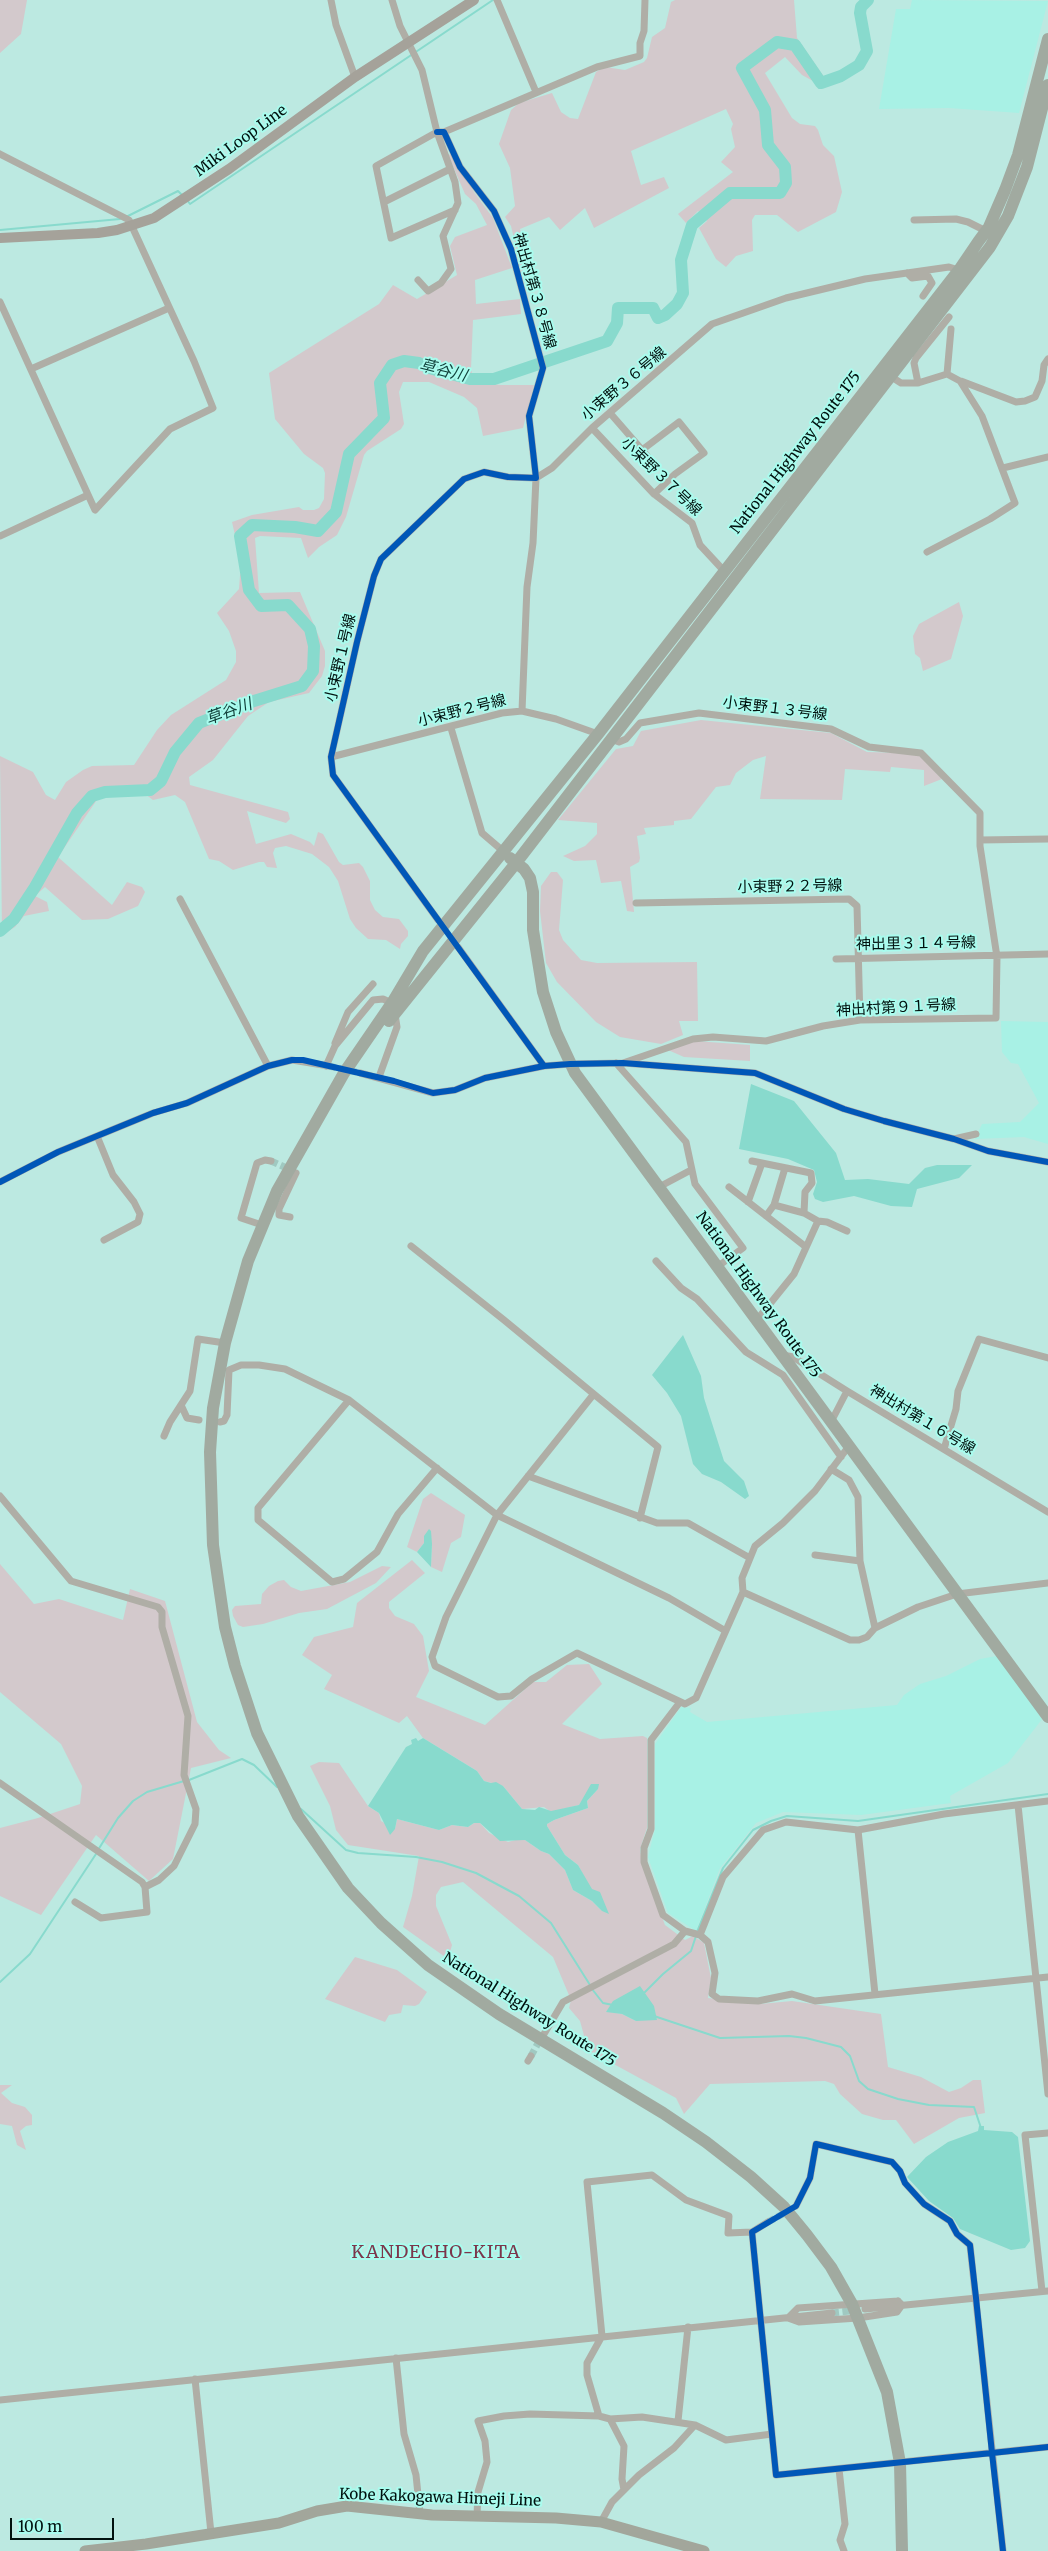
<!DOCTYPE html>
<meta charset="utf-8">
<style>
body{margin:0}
#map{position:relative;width:1048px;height:2551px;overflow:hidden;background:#bce9e1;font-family:Merriweather,serif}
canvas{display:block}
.scale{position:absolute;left:10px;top:2518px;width:104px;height:22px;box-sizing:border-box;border:2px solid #00110e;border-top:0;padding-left:6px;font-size:15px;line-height:18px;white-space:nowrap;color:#00110e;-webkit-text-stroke:4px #a9fcee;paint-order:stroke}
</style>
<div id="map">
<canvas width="1048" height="2551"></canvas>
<div class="scale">100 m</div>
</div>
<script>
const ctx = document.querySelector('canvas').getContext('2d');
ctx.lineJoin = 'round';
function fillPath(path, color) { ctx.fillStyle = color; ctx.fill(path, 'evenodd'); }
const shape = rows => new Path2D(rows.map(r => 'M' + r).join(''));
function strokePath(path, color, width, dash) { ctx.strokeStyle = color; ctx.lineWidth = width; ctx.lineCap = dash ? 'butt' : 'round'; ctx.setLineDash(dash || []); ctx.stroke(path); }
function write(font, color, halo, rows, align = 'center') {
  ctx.font = font + ' Merriweather,"Noto Sans JP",serif'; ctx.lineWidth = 4; ctx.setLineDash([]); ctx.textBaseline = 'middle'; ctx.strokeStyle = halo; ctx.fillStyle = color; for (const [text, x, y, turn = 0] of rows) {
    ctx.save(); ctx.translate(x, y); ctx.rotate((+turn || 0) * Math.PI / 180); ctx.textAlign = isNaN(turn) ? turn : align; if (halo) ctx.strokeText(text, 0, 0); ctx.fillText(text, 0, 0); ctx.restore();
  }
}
const built = shape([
 [912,0,1048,1,1019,113,949,108,879,109,896,9,910,9],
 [1001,1021,1048,1022,1048,1144,1024,1137,975,1139,982,1124,1020,1122,1039,1103,1018,1064,1011,1063,1002,1052],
 [997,1656,1043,1718,1008,1763,950,1796,951,1803,861,1815,783,1812,756,1823,720,1868,696,1931,668,1913,648,1857,655,1829,655,1744,681,1707,691,1708,690,1712,707,1722,897,1705,904,1695,920,1684,946,1676,980,1659]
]);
const green = shape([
 [0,0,27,0,21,34,0,53],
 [675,0,794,0,797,38,829,84,822,86,802,75,785,57,765,73,792,118,800,124,815,126,818,130,823,145,834,156,842,192,836,212,798,232,777,215,755,215,752,220,753,251,736,256,726,267,716,259,699,228,707,221,698,211,686,223,678,214,733,172,721,162,735,147,731,129,733,124,726,109,631,151,641,185,664,177,669,188,594,228,585,208,560,230,549,217,520,229,526,259,522,272,511,226,505,217,515,206,510,168,499,144,511,110,519,103,552,93,561,112,570,118,578,119,596,72,605,67,625,70,644,62,647,58,652,37,665,28,671,2],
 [452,154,474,192,493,218,512,268,475,280,476,304,520,299,521,314,473,320,471,369,474,381,500,385,534,385,523,428,483,436,477,408,464,397,429,382,403,382,399,392,404,424,401,429,367,451,364,455,346,517,337,535,319,547,308,558,301,538,260,536,255,538,259,593,300,592,325,651,325,666,322,676,309,693,269,702,248,716,213,760,189,777,190,785,288,812,290,819,286,823,247,811,256,844,291,834,310,842,314,846,318,832,323,834,339,862,343,865,359,863,363,867,370,881,370,900,375,910,383,917,399,919,408,931,408,936,401,944,400,949,386,940,368,939,356,928,350,919,338,881,329,867,312,854,286,846,275,848,273,853,277,868,267,867,264,862,259,862,233,870,219,861,209,859,185,802,175,795,153,800,136,787,110,786,105,788,58,857,112,905,127,882,142,887,145,892,138,906,108,919,82,920,45,887,35,896,47,902,49,911,24,916,15,927,2,935,0,756,33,772,46,795,55,800,66,782,83,770,92,766,134,765,157,730,171,715,226,680,236,662,236,651,229,631,217,613,239,589,241,562,232,522,252,515,299,507,303,510,314,510,319,508,324,499,325,473,323,468,304,454,275,419,269,373,379,304,393,285,417,299,457,275,450,246,455,237,487,225,476,204,465,194,448,155],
 [959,602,963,616,951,659,923,671,920,658,915,654,913,636,919,624],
 [701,720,831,733,867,752,904,753,921,756,942,779,924,786,924,770,891,767,890,772,845,769,842,800,760,799,766,756,753,760,736,773,730,785,716,787,691,819,674,821,674,825,644,828,646,834,637,836,640,858,639,862,630,867,634,912,627,911,621,881,601,883,596,860,574,861,563,856,585,846,597,834,597,823,558,820,616,749,633,746,641,731],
 [551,872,557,872,563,880,559,930,563,940,581,960,597,963,697,962,698,1021,679,1021,683,1035,661,1044,620,1037,596,1022,557,982,546,963,540,911,541,886],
 [695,1041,750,1045,750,1061,684,1057,668,1050],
 [431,1493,465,1515,461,1537,451,1543,442,1572,431,1567,432,1544,424,1543,417,1552,407,1547,423,1499],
 [412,1560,425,1573,389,1602,389,1608,395,1616,414,1624,423,1636,429,1671,416,1697,485,1725,533,1682,546,1682,567,1665,589,1664,602,1684,562,1724,600,1739,643,1736,647,1738,647,1828,640,1849,642,1863,665,1925,685,1940,693,1936,704,1943,711,1978,708,1998,760,2004,792,2001,881,2014,888,2067,921,2077,949,2092,961,2088,973,2080,981,2080,985,2113,959,2118,914,2144,896,2120,883,2120,862,2114,840,2094,834,2084,825,2081,710,2084,684,2114,676,2098,588,2050,580,2021,569,2008,571,2000,553,1957,463,1882,441,1887,436,1895,436,1906,452,1945,448,1959,403,1927,412,1896,419,1856,348,1845,336,1830,330,1806,310,1766,319,1762,339,1763,368,1806,379,1813,381,1821,395,1829,397,1819,439,1830,452,1825,468,1827,474,1823,480,1823,489,1833,508,1842,519,1839,525,1840,541,1851,549,1854,565,1870,573,1890,592,1901,602,1911,578,1865,565,1855,547,1826,547,1824,554,1820,588,1808,587,1801,598,1789,585,1797,579,1805,551,1812,544,1807,522,1809,503,1786,484,1781,477,1771,423,1738,407,1716,399,1723,324,1689,332,1675,302,1655,314,1637,353,1627,357,1603],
 [654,2006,636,2021,622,2014,606,2011],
 [0,1564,34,1604,59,1599,123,1620,130,1589,165,1601,197,1722,219,1750,231,1758,191,1768,173,1859,149,1881,96,1835,41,1915,0,1896,0,1828,38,1818,80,1804,82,1786,61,1744,0,1692],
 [382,1566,391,1567,376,1583,327,1609,299,1613,263,1624,243,1627,238,1625,233,1616,232,1610,235,1606,261,1604,262,1594,269,1586,278,1581,284,1580,291,1587,301,1591,350,1582],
 [355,1957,397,1970,427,1992,419,2004,415,2006,403,2005,401,2013,389,2015,385,2022,325,1999],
 [0,2085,12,2085,1,2093,12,2103,25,2107,32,2115,32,2125,26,2126,20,2131,26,2150,17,2145,12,2126,0,2124]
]);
const water = shape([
 [751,1084,794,1101,836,1153,845,1180,868,1179,909,1184,925,1168,937,1165,972,1165,959,1178,917,1189,912,1207,891,1206,854,1196,823,1202,815,1199,813,1194,817,1182,814,1170,788,1159,739,1149],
 [683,1335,701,1376,704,1398,724,1461,744,1481,749,1496,745,1499,721,1482,702,1474,693,1464,681,1416,667,1393,652,1375],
 [429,1529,431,1531,432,1544,431,1567,417,1552,424,1543,424,1536],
 [416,1738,418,1741,423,1738,477,1771,484,1781,491,1783,496,1782,503,1786,522,1809,535,1810,539,1807,551,1811,579,1805,591,1784,599,1784,598,1789,587,1801,588,1808,554,1820,547,1824,547,1826,565,1855,578,1865,592,1889,600,1892,609,1914,602,1911,592,1901,573,1890,565,1870,549,1854,541,1851,525,1840,500,1841,480,1823,474,1823,468,1827,452,1825,439,1830,397,1819,395,1829,390,1835,379,1813,368,1806,406,1747,412,1744,411,1740],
 [640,1986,654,2006,657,2020,636,2021,622,2014,606,2012,613,2001],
 [979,2126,984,2126,984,2130,1012,2132,1018,2137,1030,2241,1025,2248,1011,2250,960,2229,953,2218,929,2201,907,2177,926,2157,948,2142,978,2131]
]);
const stream = shape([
 [187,200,190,204,493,0],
 [126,217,178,191,182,195],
 [0,230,120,219],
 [189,1780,242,1759,254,1765,277,1787],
 [301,1809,346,1850,358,1853,416,1857,442,1862,476,1873,519,1896,551,1923,590,1985],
 [98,1850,118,1818,133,1801,147,1792,184,1781],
 [697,1932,723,1868,753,1830,771,1821,787,1816,858,1821,1048,1794],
 [0,1982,30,1954,96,1854],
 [592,1989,603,2003,613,2005],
 [643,1994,663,1974,691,1951,696,1936],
 [654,2016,720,2038,789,2036,806,2038,841,2047,850,2056,859,2081,868,2089,898,2099,929,2105,974,2107,981,2128]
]);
const river = shape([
 [0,931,14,919,35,887,77,813,92,796,105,792,150,790,161,781,175,752,199,723,254,701,302,686,313,671,314,646,310,629,288,605,261,606,249,590,240,536,252,525,295,527,318,531,336,512,349,454,384,418,380,383,392,365,404,361,419,363,429,368,470,379,494,379,607,341,617,323,618,308,653,308,658,318,665,315,677,304,683,293,681,260,692,225,730,193,780,193,786,183,785,167,768,145,765,110,742,68,777,42,795,45,821,83,841,76,859,65,867,51,860,13,861,7,868,0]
]);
const streetTunnel = shape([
 [329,1066,360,1073],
 [271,1161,291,1170],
 [531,2056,542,2036],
 [768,2222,790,2210],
 [832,2313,858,2310]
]);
const street = shape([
 [331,0,336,25,355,77],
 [392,0,400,26,422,70,437,132,455,182,458,203,443,236,451,269,441,283,428,291,418,280],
 [497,0,536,92],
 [437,132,444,132,460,167,494,211,511,249,543,368,529,416,536,478,508,477,484,472,464,479,381,559,374,576,357,642,331,757,333,775,438,920],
 [437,132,376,166,391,238,455,210],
 [444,132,597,67,640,56,640,43,644,31,645,0],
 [0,154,129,220,194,361,213,408,170,429,95,510,0,302],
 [384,202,450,169],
 [914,220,956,219,968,222,986,231],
 [907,273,912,278,928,276,932,283,923,296],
 [31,369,169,308],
 [890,376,901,383,918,383,914,363,916,358,949,317],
 [961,381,1016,402,1025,401,1035,397,1042,381,1044,365,1048,359],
 [918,383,947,374],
 [610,413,650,459],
 [592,428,654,494,692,523,700,545,725,572],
 [642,450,679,422,704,453,675,474,654,494],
 [1003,468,1048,457],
 [0,536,88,495],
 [927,552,990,519,1015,503,982,416,960,381,947,374,951,329],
 [522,711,527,587,533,543,536,478,552,468,592,428,712,324,786,298,865,279,949,267,959,270],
 [451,728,482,833,503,851],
 [611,739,619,742,626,739,640,723,699,713,831,729,869,747,921,753,980,813,980,846,997,957,996,1018,860,1020,823,1026,766,1041,713,1037,693,1039,623,1063],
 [331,757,502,713,522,711,556,719,598,734],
 [980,840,1048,839],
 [180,899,268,1066],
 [636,903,849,899,857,906,860,1020],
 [458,947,544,1066],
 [836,959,1048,954],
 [335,1043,348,1012,373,984],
 [616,1063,686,1142,695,1184,743,1248,717,1267],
 [326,1066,335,1046,373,1000,383,999,392,1003],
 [360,1073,433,1093,455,1090,485,1078,544,1066,570,1064,623,1063,755,1073,844,1109,884,1121,954,1139,988,1151,1048,1162],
 [379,1077,397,1027,395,1014],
 [97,1136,113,1175,134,1202,140,1214,138,1222,104,1240],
 [954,1139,976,1134],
 [752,1161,811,1173,812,1183,805,1192,804,1213,818,1221],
 [0,1182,58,1152,153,1113,187,1103,268,1066,292,1060,329,1066],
 [659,1187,691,1170],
 [729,1187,806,1247],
 [748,1202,762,1163],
 [774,1205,804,1213],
 [766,1216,774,1205,785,1168],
 [290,1217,279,1215,279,1209,296,1173],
 [262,1225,241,1218,257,1163,265,1160,271,1161],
 [411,1246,504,1320,658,1447,640,1518],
 [656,1261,681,1288,697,1299,746,1352,783,1375,841,1457],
 [756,1321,794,1274,818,1221,827,1222,847,1231],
 [783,1355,793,1357,847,1391,1048,1512],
 [593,1395,497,1515,446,1617,432,1657,435,1666,498,1697,511,1696,532,1679,577,1653,685,1704,696,1698,743,1592,742,1578,755,1546,783,1523,815,1491,849,1446],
 [349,1400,258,1508,258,1520,332,1582,344,1579,377,1552,398,1514,437,1468],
 [181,1405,187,1418,199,1420],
 [220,1422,224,1421,227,1415,229,1370,241,1365,259,1365,285,1369,349,1400,497,1515,669,1598,724,1630],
 [831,1422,847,1391],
 [164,1436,170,1422,190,1391,198,1339,225,1343],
 [944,1449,956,1409,958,1391,979,1339,1048,1358],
 [831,1469,849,1480,858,1497,860,1561,875,1628],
 [528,1476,657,1523,688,1523,750,1558],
 [0,1496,71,1581,158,1607,162,1612,162,1627,188,1716,184,1775,196,1809,195,1824,174,1866,159,1880,145,1887],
 [815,1555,860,1561],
 [743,1592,850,1640,859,1640,867,1637,875,1628,918,1607,957,1594,1048,1583],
 [680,1702,651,1740,651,1829,644,1848,644,1862,663,1915,685,1931,700,1935,708,1942,715,1973,712,1994,719,1999,758,2001,792,1994,815,2001,1048,1977],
 [0,1783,142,1882,145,1887,147,1912,101,1918,75,1902],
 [1018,1805,1048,2094],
 [858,1830,875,1994],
 [700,1935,723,1877,763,1830,786,1822,858,1830,944,1814,1048,1801],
 [544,2034,563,2002,674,1944,685,1931],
 [528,2061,531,2056],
 [796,2206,810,2178,816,2144,892,2162,900,2171,905,2183,924,2204,950,2221,957,2234,970,2245,1003,2551],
 [768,2222,752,2232,776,2475,1048,2447],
 [1042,2291,1025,2135,1048,2133],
 [898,2301,902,2305,897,2312,858,2318,799,2322,788,2318,798,2308,898,2301],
 [865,2309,1048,2291],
 [396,2358,404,2434,416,2475,420,2514],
 [195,2379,211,2533],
 [0,2400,832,2313],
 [599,2416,587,2375,587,2363,602,2336,587,2182,652,2175,686,2200,729,2216,728,2233,752,2232],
 [610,2419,642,2417,695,2425],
 [678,2421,688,2327],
 [839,2469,845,2524,840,2540,844,2551],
 [477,2516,478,2492,487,2462,485,2441,478,2421,504,2416,530,2414,599,2416,610,2419,624,2446,622,2479,624,2490],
 [601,2522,612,2502,639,2475,674,2448,695,2425,726,2440,772,2434]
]);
const secondary = shape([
 [0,238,98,233,117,230,154,218,229,169,355,77,474,0]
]);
const primary = shape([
 [85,2551,146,2544,279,2523,317,2511,347,2506,432,2515,556,2518,601,2522,704,2551]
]);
const highway = shape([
 [510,858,524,869,530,878,533,892,533,930,543,992,556,1032,575,1073,1048,1717],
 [389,1021,516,863,990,247,1008,216,1027,167,1048,85],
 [902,2551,900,2463,887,2392,852,2304,831,2267,807,2235,784,2207,751,2177,706,2142,663,2113,499,2014,428,1965,381,1923,348,1888,298,1816,257,1733,235,1666,225,1627,213,1545,210,1452,213,1408,225,1343,248,1261,277,1191,344,1073,392,1003,423,951,598,734,959,270,978,242,989,227,1005,190,1018,155,1048,39]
]);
const cycleway = shape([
 [437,132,444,132,460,167,494,211,511,249,543,368,529,416,536,478,508,477,484,472,464,479,381,559,374,576,357,642,331,757,333,775,544,1066],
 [0,1182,58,1152,153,1113,187,1103,268,1066,292,1060,303,1060,394,1081,433,1093,455,1090,485,1078,544,1066,570,1064,623,1063,755,1073,844,1109,884,1121,954,1139,988,1151,1048,1162],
 [1003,2551,992,2453,976,2298,970,2245,957,2234,950,2221,924,2204,905,2183,900,2171,892,2162,816,2144,810,2178,796,2206,752,2232,776,2475,992,2453,1048,2447]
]);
const streetNames = [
 ["Miki Loop Line",241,141,-36],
 ["神出村第３８号線",534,291,74],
 ["小束野３６号線",624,384,-40],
 ["National Highway Route 175",796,453,-52],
 ["小束野３７号線",661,477,44],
 ["小束野１号線",341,658,-77],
 ["小束野１３号線",775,709,7],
 ["小束野２号線",462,711,-14],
 ["小束野２２号線",790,887,-1],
 ["神出里３１４号線",916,944,-1],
 ["神出村第９１号線",896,1008,-3],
 ["National Highway Route 175",758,1295,54],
 ["神出村第１６号線",922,1420,31],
 ["National Highway Route 175",529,2010,32],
 ["Kobe Kakogawa Himeji Line",440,2498,2]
];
const waterNames = [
 ["草谷川",443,371,14],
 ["草谷川",229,712,-20]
];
const quarterNames = [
 ["KANDECHO-KITA",436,2253]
];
fillPath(built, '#a8f1e5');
fillPath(green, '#d3c9cc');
fillPath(water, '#88dacd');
strokePath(stream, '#88dacd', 2);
strokePath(river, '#88dacd', 12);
strokePath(streetTunnel, '#a0c9c1', 7, [7, 3.5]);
strokePath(street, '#afaea6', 7);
strokePath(secondary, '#a5a29a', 10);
strokePath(primary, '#a2a69b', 11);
strokePath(highway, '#a1aaa0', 12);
strokePath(cycleway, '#0057b8', 6);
write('15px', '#00110e', '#a9fcee', streetNames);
write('italic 16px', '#0f3e38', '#a9fcee', waterNames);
ctx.letterSpacing = '1px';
write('18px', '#7c364b', '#a9fcee', quarterNames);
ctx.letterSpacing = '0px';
</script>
